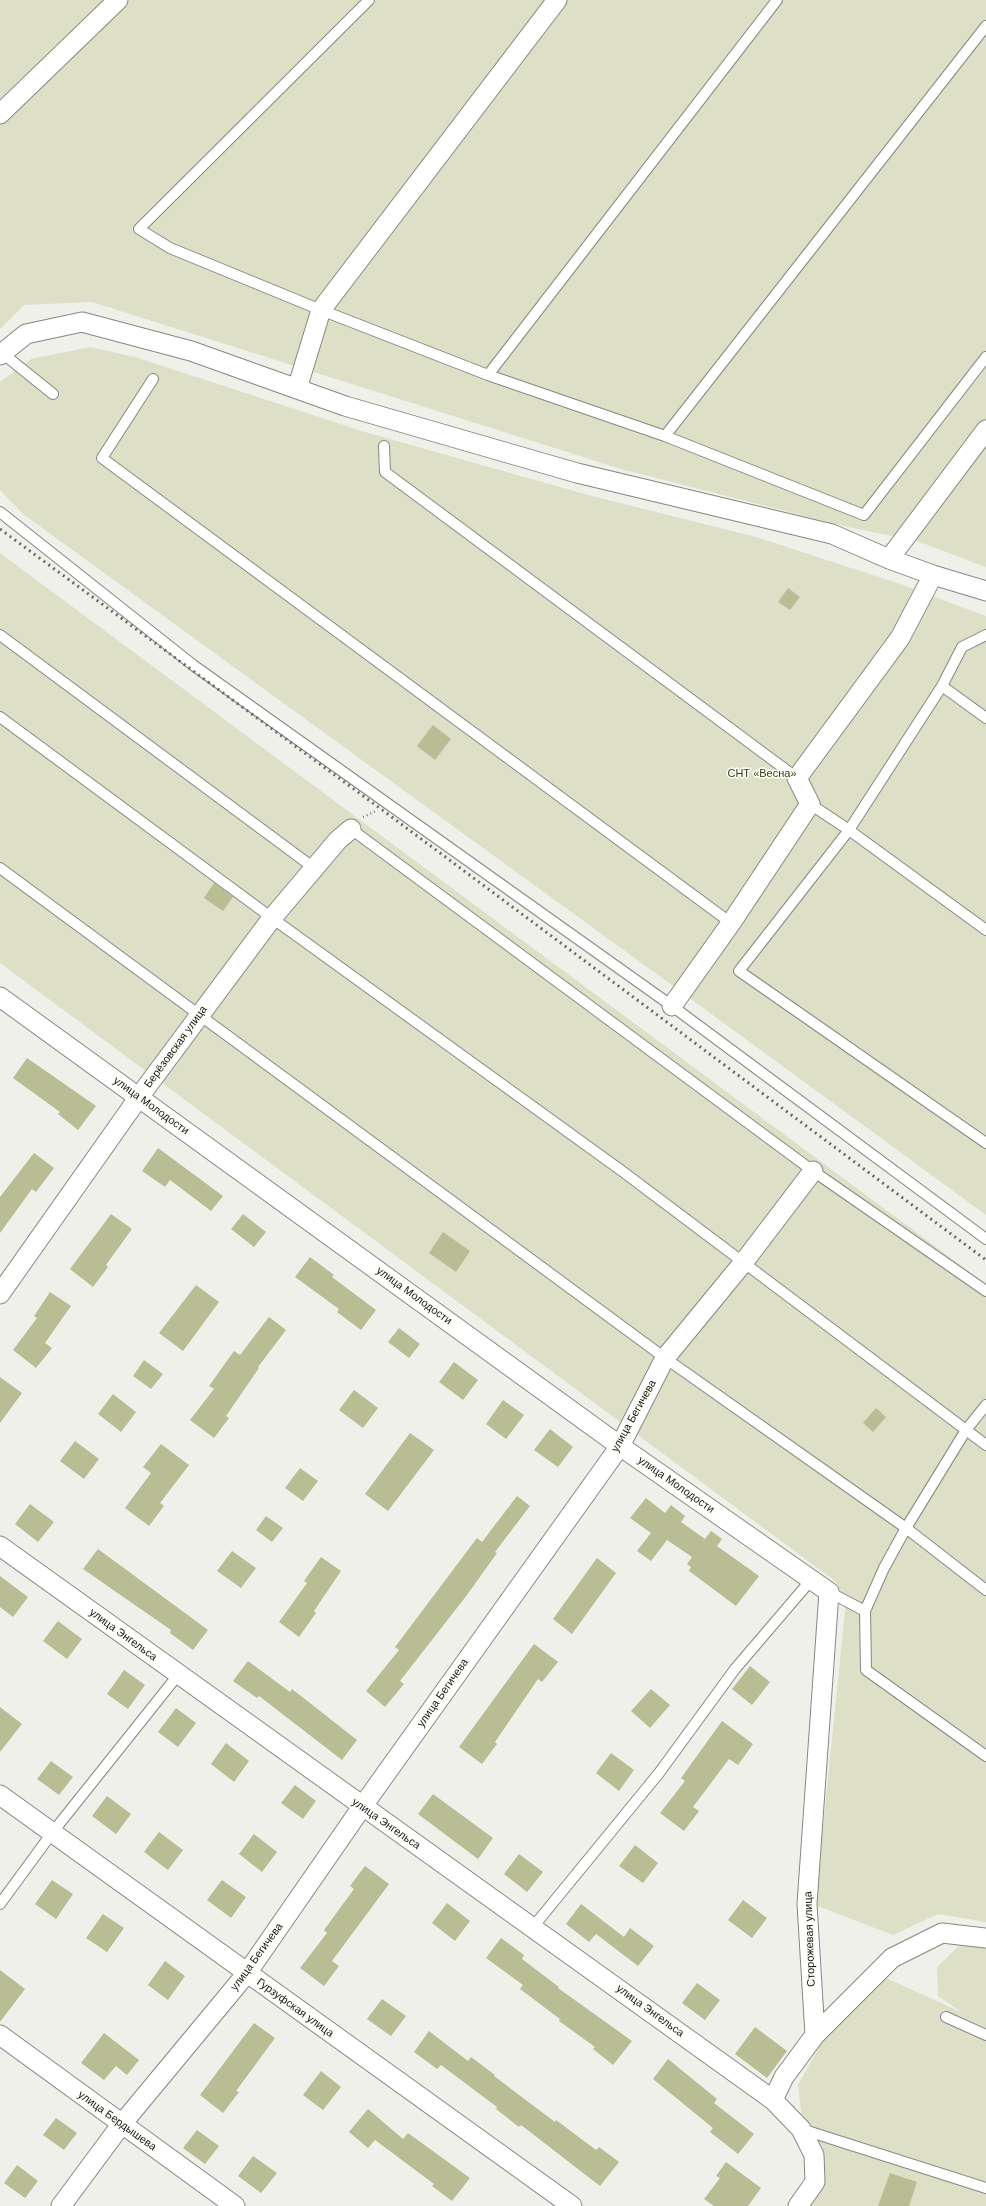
<!DOCTYPE html>
<meta charset="utf-8">
<style>
body{margin:0}
canvas{display:block;background:#f0f0eb}
</style>
<canvas width="986" height="2206"></canvas>
<script>
const ctx = document.querySelector('canvas').getContext('2d');
ctx.lineJoin = 'round';
function fillPath(path, color) { ctx.fillStyle = color; ctx.fill(path, 'evenodd'); }
const shape = rows => new Path2D(rows.map(r => 'M' + r).join(''));
function strokePath(path, color, width, dash) { ctx.strokeStyle = color; ctx.lineWidth = width; ctx.lineCap = dash ? 'butt' : 'round'; ctx.setLineDash(dash || []); ctx.stroke(path); }
function write(font, color, halo, rows, align = 'center') {
  ctx.font = font + ' Arial,sans-serif'; ctx.lineWidth = 3; ctx.setLineDash([]); ctx.textBaseline = 'middle'; ctx.strokeStyle = halo; ctx.fillStyle = color; for (const [text, x, y, turn = 0] of rows) {
    ctx.save(); ctx.translate(x, y); ctx.rotate((+turn || 0) * Math.PI / 180); ctx.textAlign = isNaN(turn) ? turn : align; if (halo) ctx.strokeText(text, 0, 0); ctx.fillText(text, 0, 0); ctx.restore();
  }
}
const green = shape([
 [0,0,986,0,986,567,917,541,848,527,621,469,92,302,24,305,0,329],
 [90,347,135,357,365,432,592,496,756,537,897,583,986,616,986,1215,669,983,23,514,0,490,0,382,31,359],
 [0,553,986,1284,986,1922,938,1914,893,1935,815,1905,846,1601,835,1581,0,963],
 [960,1945,986,1947,986,2206,801,2206,808,2196,823,2147,801,2112,798,2085,822,2042,884,1977,963,2013,938,1996,937,1967]
]);
const building = shape([
 [788,588,800,597,790,610,778,602],
 [433,725,451,739,435,760,417,746],
 [214,883,233,897,223,911,204,898],
 [27,1058,96,1106,78,1130,58,1114,60,1112,13,1078],
 [158,1148,223,1196,211,1211,170,1180,165,1187,142,1171],
 [34,1153,54,1168,36,1192,32,1189,0,1233,0,1197],
 [111,1214,132,1229,106,1265,108,1267,93,1287,70,1269],
 [243,1214,266,1232,254,1247,231,1229],
 [443,1232,470,1251,456,1272,429,1253],
 [310,1257,334,1275,332,1277,376,1310,361,1330,337,1312,339,1309,295,1277],
 [196,1285,219,1302,183,1351,159,1333],
 [50,1292,71,1306,45,1343,52,1348,36,1368,13,1350,37,1318,34,1316],
 [269,1317,286,1330,258,1367,259,1368,226,1416,229,1418,214,1438,190,1420,214,1389,209,1386,234,1351,240,1355],
 [399,1328,420,1344,409,1358,388,1342],
 [144,1360,163,1374,151,1389,133,1376],
 [454,1362,478,1380,463,1400,439,1382],
 [0,1377,22,1393,0,1423],
 [354,1390,378,1408,363,1428,339,1410],
 [113,1394,136,1412,121,1432,98,1414],
 [503,1400,524,1415,506,1439,486,1424],
 [876,1408,886,1417,873,1432,863,1423],
 [550,1429,573,1447,558,1467,534,1450],
 [410,1433,434,1450,388,1511,365,1494],
 [75,1441,99,1459,84,1479,60,1461],
 [161,1444,189,1465,160,1503,164,1506,149,1526,125,1508,151,1473,143,1467],
 [300,1468,318,1481,303,1501,285,1488],
 [517,1496,530,1506,495,1552,497,1553,467,1595,400,1681,404,1684,385,1707,366,1691,399,1650,395,1647,477,1538,482,1542],
 [646,1498,665,1513,671,1505,685,1516,681,1522,705,1539,711,1531,722,1539,717,1546,759,1576,736,1606,689,1571,691,1567,687,1564,692,1557,667,1540,651,1561,637,1551,651,1533,630,1518],
 [30,1504,54,1522,38,1542,15,1524],
 [266,1516,283,1528,272,1542,256,1530],
 [98,1549,208,1630,193,1650,170,1633,171,1630,83,1569],
 [232,1551,256,1568,241,1588,217,1571],
 [321,1557,341,1571,314,1611,316,1613,299,1637,279,1622,307,1583,304,1581],
 [597,1558,616,1573,572,1634,553,1619],
 [0,1576,28,1597,13,1617,0,1607],
 [58,1621,82,1639,67,1659,43,1641],
 [534,1644,558,1662,542,1682,538,1679,495,1742,497,1744,482,1764,459,1747],
 [248,1661,290,1692,292,1689,357,1740,342,1760,259,1696,257,1698,233,1681],
 [750,1666,770,1682,752,1705,732,1689],
 [124,1670,145,1685,128,1709,107,1694],
 [651,1689,670,1705,650,1728,631,1711],
 [0,1707,22,1724,0,1752],
 [176,1708,196,1723,178,1747,158,1732],
 [722,1721,753,1744,738,1765,729,1759,693,1807,699,1811,684,1831,660,1813,685,1781,681,1778],
 [226,1743,249,1761,234,1782,211,1764],
 [611,1753,634,1770,619,1791,596,1773],
 [51,1761,73,1777,59,1795,37,1779],
 [295,1785,316,1801,303,1819,281,1803],
 [433,1794,493,1838,478,1859,418,1814],
 [107,1796,131,1814,116,1834,92,1816],
 [159,1832,183,1850,168,1870,144,1852],
 [254,1834,277,1852,262,1872,239,1854],
 [635,1845,658,1863,643,1883,619,1866],
 [519,1854,543,1872,527,1892,504,1874],
 [365,1866,389,1884,332,1961,339,1966,324,1986,300,1968,327,1933,324,1930,354,1889,350,1886],
 [52,1880,73,1894,56,1919,35,1904],
 [222,1880,246,1897,231,1918,207,1900],
 [743,1900,767,1918,752,1938,728,1920],
 [447,1903,470,1921,455,1941,432,1923],
 [581,1904,624,1937,630,1928,654,1946,638,1966,596,1934,589,1942,566,1924],
 [103,1914,124,1928,107,1952,86,1938],
 [501,1938,524,1955,522,1959,559,1987,558,1988,632,2041,613,2065,593,2049,595,2047,559,2021,560,2019,520,1989,523,1985,486,1958],
 [165,1961,185,1976,168,2000,148,1985],
 [0,1970,25,1989,0,2022],
 [697,1983,720,2000,705,2020,682,2003],
 [382,1999,406,2016,391,2036,367,2019],
 [254,2023,275,2038,236,2091,239,2092,223,2113,200,2095],
 [755,2027,787,2051,767,2078,735,2054],
 [429,2031,468,2061,471,2057,495,2075,494,2076,555,2122,556,2120,596,2150,599,2147,619,2162,600,2186,521,2125,519,2127,496,2109,497,2107,441,2065,437,2069,414,2052],
 [104,2033,139,2060,127,2075,116,2066,104,2080,81,2063],
 [668,2059,717,2099,714,2103,754,2134,738,2154,710,2132,713,2128,653,2079],
 [321,2071,341,2087,323,2110,303,2095],
 [368,2109,403,2139,408,2133,470,2178,452,2201,432,2186,434,2184,375,2140,368,2148,349,2132],
 [56,2118,77,2133,64,2150,43,2135],
 [197,2130,219,2146,205,2164,183,2148],
 [253,2156,277,2173,261,2193,238,2176],
 [726,2162,761,2188,748,2206,714,2206,704,2199,720,2178,716,2176],
 [17,2165,38,2181,25,2198,4,2183],
 [890,2173,917,2182,909,2206,878,2206]
]);
const path = shape([
 [363,817,376,811]
]);
const service = shape([
 [369,0,139,229,170,248,321,310,488,375,665,436,864,515,986,357],
 [2,353,53,394],
 [488,375,777,0],
 [153,379,102,458,731,923],
 [665,436,986,26],
 [384,446,385,472,797,778],
 [0,512,193,665,672,1006,986,1239],
 [0,635,314,868],
 [986,635,962,647,942,686,849,830,739,971,986,1143],
 [942,686,986,718],
 [0,717,272,918,622,1171,986,1445],
 [810,804,849,830,986,930],
 [351,829,813,1171,986,1291],
 [0,868,665,1358,906,1528,986,1590],
 [829,1592,865,1611,866,1670,986,1756],
 [865,1611,884,1568,906,1528,966,1430,986,1405],
 [0,1904,52,1833,178,1675],
 [533,1927,659,1773,735,1669,811,1580],
 [946,2017,986,2035],
 [801,2129,986,2188]
]);
const minor = shape([
 [0,114,118,0],
 [0,355,26,334,82,322,191,351,345,406,577,473,832,534,889,559,933,575,986,591],
 [297,389,321,310,557,0],
 [889,559,986,430],
 [0,997,620,1446,829,1592,807,1904,815,2035,784,2077,773,2100,801,2129,814,2155,815,2182,798,2206],
 [672,1006,731,923,810,804,797,778,900,638,933,575],
 [0,1294,139,1097,272,918,338,840,351,829],
 [0,1546,773,2100],
 [0,1795,572,2206],
 [0,2035,235,2206],
 [815,2035,892,1958,942,1933,986,1938],
 [61,2206,121,2125,247,1973,362,1807,620,1446,665,1358,743,1263,813,1171]
]);
const rail = shape([
 [0,529,381,809,986,1260]
]);
const parkNames = [
 ["СНТ «Весна»",762,774]
];
const streetNames = [
 ["Берёзовская улица",176,1047,-54],
 ["улица Молодости",151,1106,36],
 ["улица Молодости",414,1296,36],
 ["улица Бегичева",634,1416,-61],
 ["улица Молодости",676,1485,35],
 ["улица Энгельса",123,1635,36],
 ["улица Бегичева",443,1693,-55],
 ["улица Энгельса",386,1824,35],
 ["Сторожевая улица",810,1939,-92],
 ["улица Бегичева",257,1957,-54],
 ["Гурзуфская улица",295,2008,36],
 ["улица Энгельса",650,2011,36],
 ["улица Бердышева",117,2121,36]
];
fillPath(green, '#dde0c6');
fillPath(building, '#b8bd94');
strokePath(service, '#878782', 12);
strokePath(minor, '#878782', 21);
strokePath(path, '#838480', 2.5, [1, 3]);
strokePath(service, '#fff', 10);
strokePath(minor, '#fff', 19);
strokePath(rail, '#6a6b68', 3, [2, 4]);
write('11px', '#3a3d0c', '#fdfef8', parkNames);
write('11px', '#141513', '#fdfef8', streetNames);
</script>
